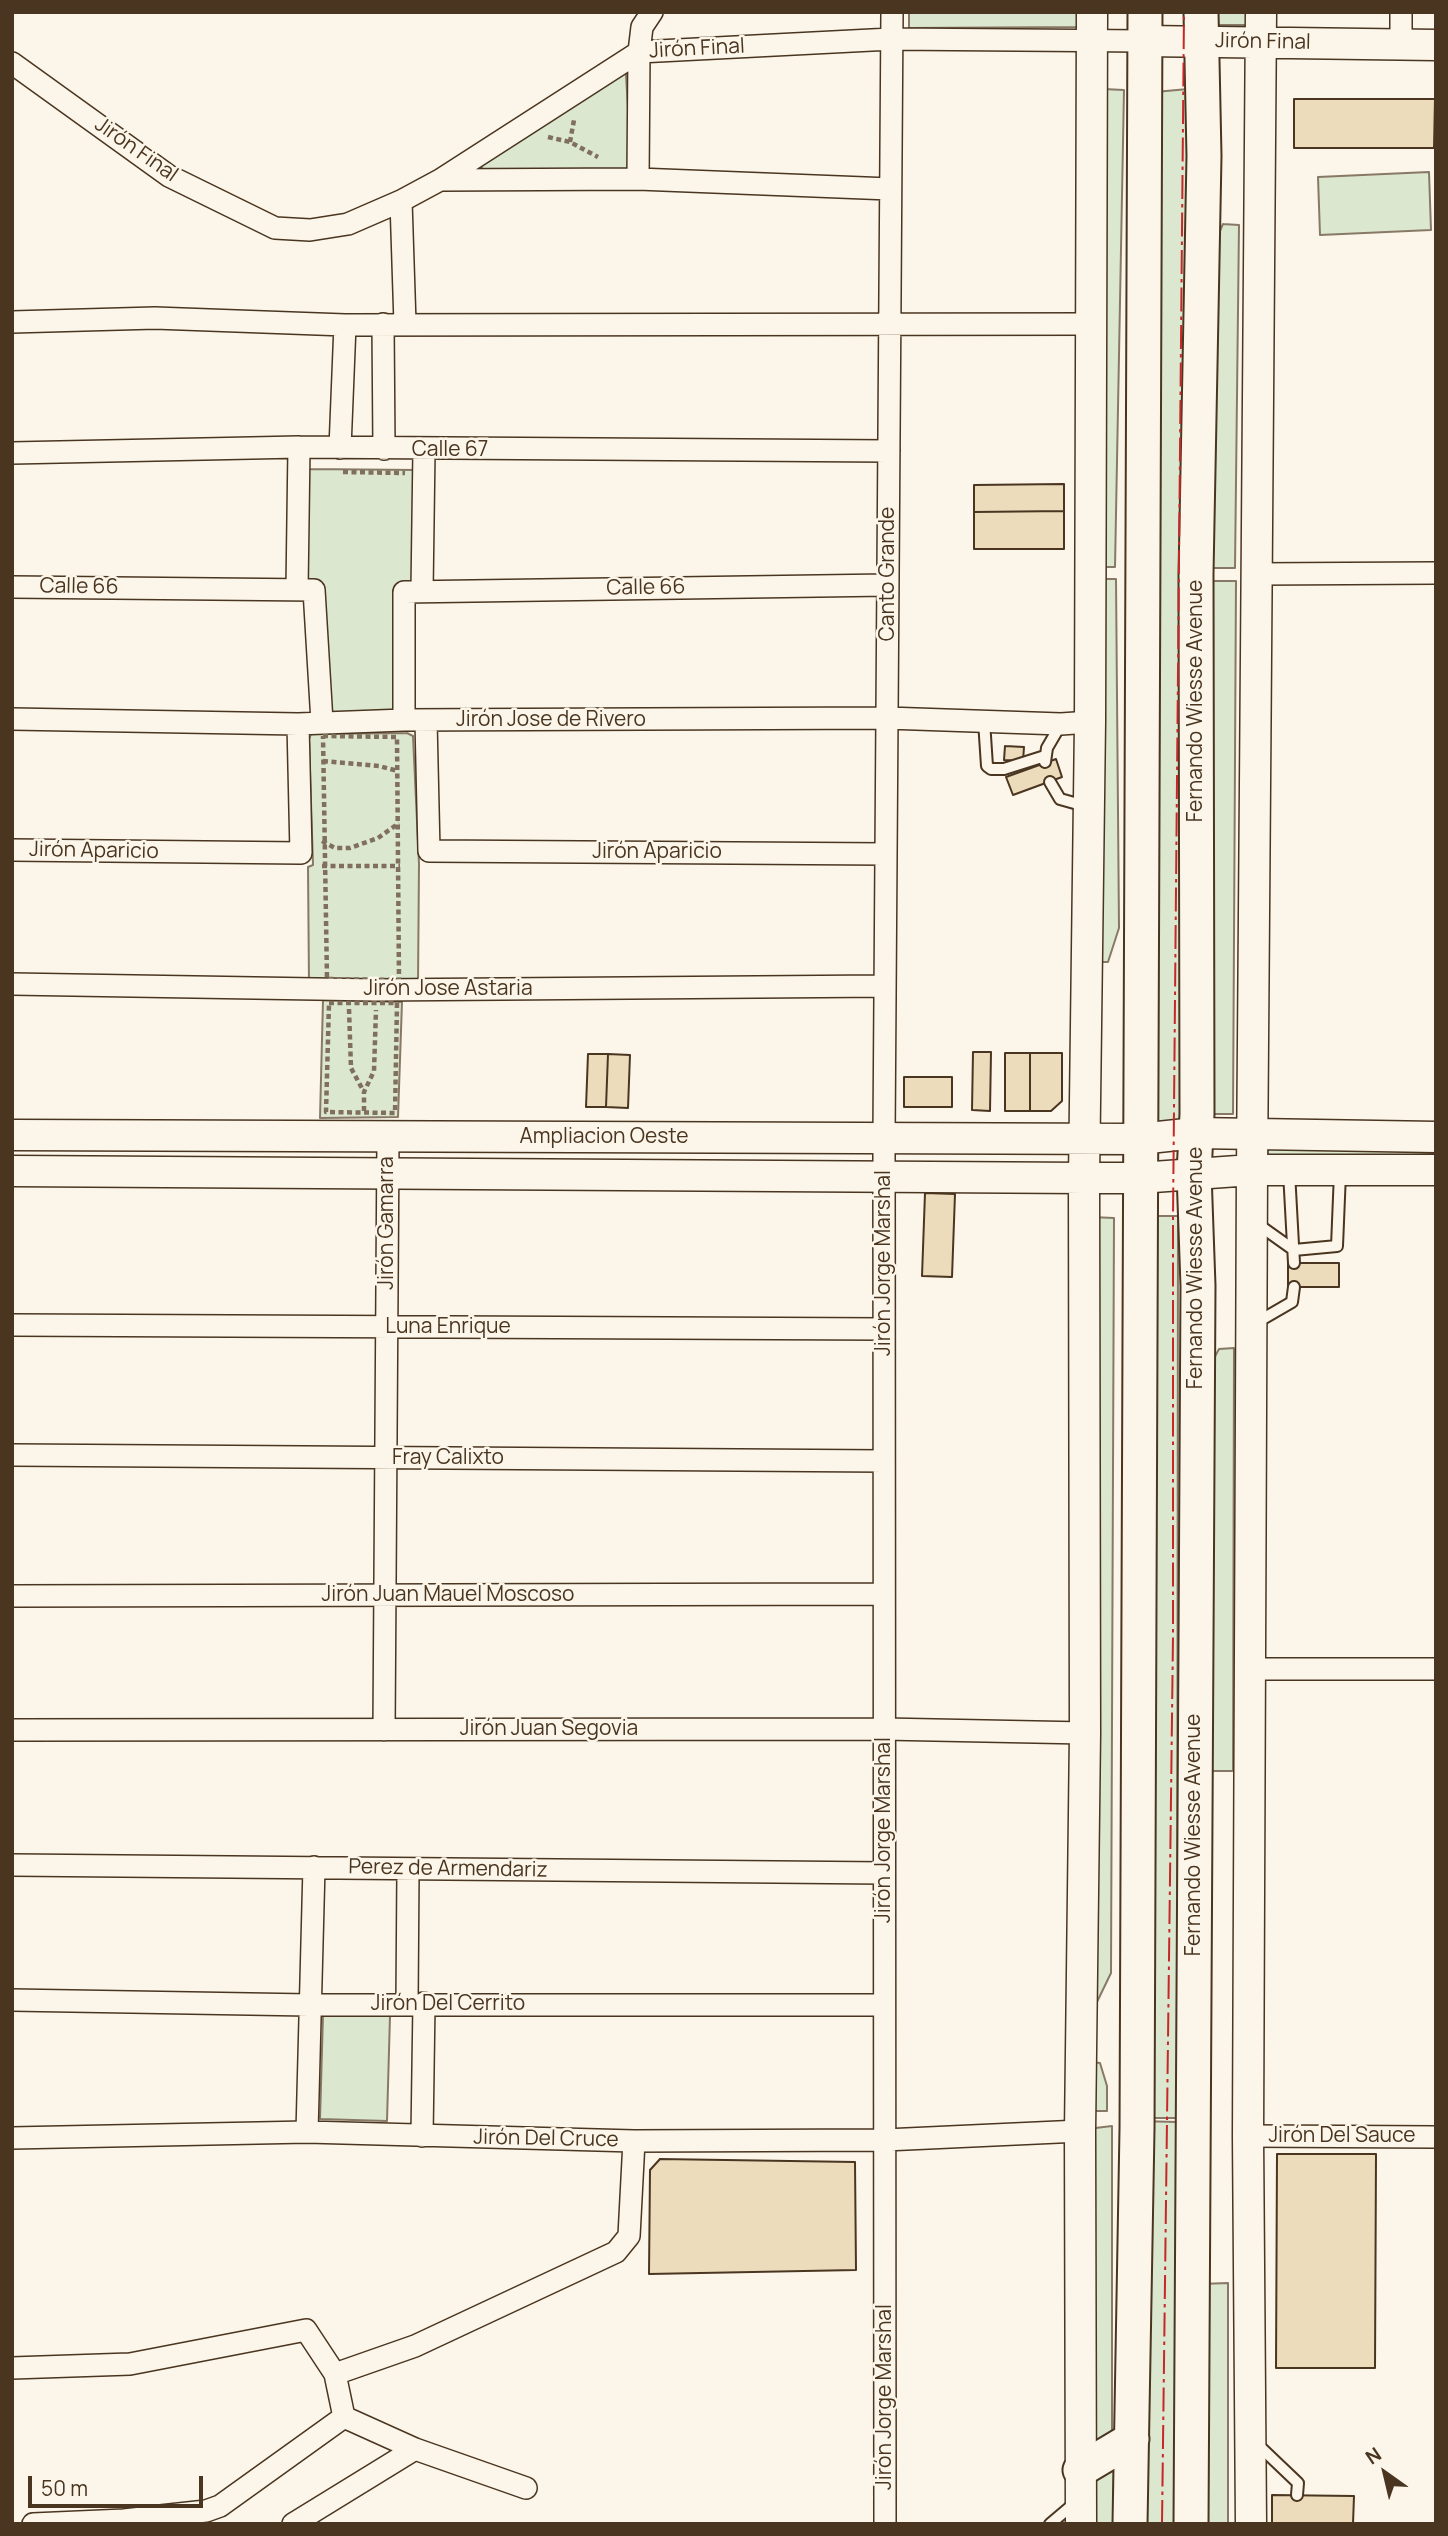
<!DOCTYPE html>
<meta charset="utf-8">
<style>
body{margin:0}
#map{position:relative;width:1448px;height:2536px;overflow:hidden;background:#fbf6e9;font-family:Manrope,sans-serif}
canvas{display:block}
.frame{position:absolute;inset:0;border:14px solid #4a3520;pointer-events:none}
.north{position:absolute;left:1350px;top:2438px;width:70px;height:70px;-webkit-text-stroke:5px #fbf6e9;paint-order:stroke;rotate:326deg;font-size:19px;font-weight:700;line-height:28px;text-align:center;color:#4a3520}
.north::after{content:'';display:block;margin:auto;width:24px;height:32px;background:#4a3520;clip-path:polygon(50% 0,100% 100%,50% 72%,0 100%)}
.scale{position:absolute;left:28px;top:2476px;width:175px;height:32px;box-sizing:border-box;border:4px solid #4a3520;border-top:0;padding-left:9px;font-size:21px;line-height:24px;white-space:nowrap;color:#4a3520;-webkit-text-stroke:5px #fbf6e9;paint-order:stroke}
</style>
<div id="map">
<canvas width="1448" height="2536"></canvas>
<div class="frame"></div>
<div class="north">N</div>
<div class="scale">50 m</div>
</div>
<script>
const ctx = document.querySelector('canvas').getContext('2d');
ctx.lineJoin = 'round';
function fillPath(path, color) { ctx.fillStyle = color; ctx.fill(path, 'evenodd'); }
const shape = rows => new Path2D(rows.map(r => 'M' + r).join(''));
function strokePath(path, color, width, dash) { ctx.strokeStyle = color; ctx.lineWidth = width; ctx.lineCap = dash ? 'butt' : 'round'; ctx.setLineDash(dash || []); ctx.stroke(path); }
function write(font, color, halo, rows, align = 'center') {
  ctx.font = font + ' Manrope,sans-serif'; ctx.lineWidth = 5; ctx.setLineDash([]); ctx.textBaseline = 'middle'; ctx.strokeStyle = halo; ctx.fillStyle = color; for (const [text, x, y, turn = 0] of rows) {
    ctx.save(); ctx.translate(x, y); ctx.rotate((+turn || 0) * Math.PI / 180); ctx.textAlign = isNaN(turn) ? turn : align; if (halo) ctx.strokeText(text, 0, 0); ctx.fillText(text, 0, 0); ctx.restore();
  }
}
const green = shape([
 [909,12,1081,12,1080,27,909,28,909,12],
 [1218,12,1247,12,1247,25,1218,25,1218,12],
 [623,71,626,75,632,176,484,170,480,166,623,71],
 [1103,89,1124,90,1115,567,1093,567,1103,89],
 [1188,89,1181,1129,1143,1134,1155,92,1188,89],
 [1429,172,1431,230,1320,235,1318,177,1429,172],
 [1223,224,1239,225,1235,568,1207,568,1211,251,1223,224],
 [308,469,416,470,414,586,395,710,326,713,322,583,304,583,308,469],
 [1094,579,1116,579,1119,928,1108,962,1096,962,1094,579],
 [1206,581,1236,581,1233,1114,1204,1114,1206,581],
 [407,733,413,736,419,864,418,984,309,984,308,867,313,865,309,739,311,734,407,733],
 [323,1000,402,1002,398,1117,320,1118,323,1000],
 [1268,1143,1436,1145,1436,1164,1267,1162,1268,1143],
 [1139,1216,1178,1216,1177,2118,1138,2118,1139,1216],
 [1091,1217,1114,1218,1111,1973,1096,2004,1091,1217],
 [1234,1348,1233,1771,1205,1771,1206,1373,1219,1349,1234,1348],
 [323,2015,390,2016,387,2121,320,2119,323,2015],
 [1092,2062,1100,2063,1107,2086,1107,2111,1090,2111,1092,2062],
 [1138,2121,1177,2122,1176,2524,1138,2524,1138,2121],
 [1112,2126,1112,2434,1089,2458,1087,2129,1112,2126],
 [1228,2283,1228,2524,1201,2524,1201,2284,1228,2283],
 [1114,2459,1113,2524,1092,2524,1092,2480,1114,2459]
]);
const building = shape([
 [1294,99,1435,99,1434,148,1294,148,1294,99],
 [1064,484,1064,511,974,512,974,485,1064,484],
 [1064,511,1064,549,974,549,974,512,1064,511],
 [1005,746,1024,747,1023,761,1004,760,1005,746],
 [1056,759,1062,777,1013,795,1006,777,1056,759],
 [973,1052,991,1052,990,1111,972,1110,973,1052],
 [1005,1053,1030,1053,1030,1111,1005,1111,1005,1053],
 [1030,1053,1062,1053,1062,1101,1051,1111,1030,1111,1030,1053],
 [588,1054,608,1054,606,1107,586,1107,588,1054],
 [608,1054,630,1055,628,1108,606,1107,608,1054],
 [904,1077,952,1077,952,1107,904,1107,904,1077],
 [925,1193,955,1194,952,1277,922,1276,925,1193],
 [1288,1263,1339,1263,1339,1287,1288,1287,1288,1263],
 [1277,2154,1376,2154,1375,2368,1276,2368,1277,2154],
 [660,2159,855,2162,856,2270,649,2274,650,2170,660,2159],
 [1272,2495,1354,2496,1353,2524,1272,2524,1272,2495]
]);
const path = shape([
 [548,137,570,142,598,157],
 [570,142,574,120],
 [343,472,405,473],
 [323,736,397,737,399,980,327,979,323,736],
 [323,761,379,766,398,771],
 [322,841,335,848,350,848,378,838,399,823],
 [322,866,400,866],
 [329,1003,397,1003,395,1113,326,1112,329,1003],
 [349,1009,351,1068,364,1092],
 [364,1111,364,1092,374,1071,376,1010]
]);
const lane = shape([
 [984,721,987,766,991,769,1004,769,1045,756],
 [1045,762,1047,748,1061,724],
 [1050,782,1060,799,1085,806],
 [1289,1172,1294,1263],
 [1256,1223,1294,1250,1337,1246,1340,1173],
 [1254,1324,1292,1302,1294,1287],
 [1255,2442,1298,2483,1297,2495],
 [1050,2524,1076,2502]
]);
const street = shape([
 [1401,44,1401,12],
 [12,63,169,176,275,228,310,230,348,224,401,201,440,180,639,52,891,39,1145,41],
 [638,179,639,52,642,27,652,12],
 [441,180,638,179,890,189],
 [401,201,405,324],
 [12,322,155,318,345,325,1092,324],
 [383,324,384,449],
 [340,448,345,325],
 [12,453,299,447,889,451],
 [1258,574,1436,573],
 [12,587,314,590,322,722],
 [297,589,299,447],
 [422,591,424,450],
 [12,719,298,724,404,720,887,718,1061,724,1090,722],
 [404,720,404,592,887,585],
 [426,721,429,851,886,854],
 [12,850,301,853,298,724],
 [12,984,376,990,884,986],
 [12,1325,884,1329],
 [12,1455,884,1461],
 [12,1596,884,1594],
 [1250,1669,1436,1669],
 [12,1730,884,1729,1085,1733],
 [384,1730,388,1137],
 [12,1865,884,1873],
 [12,2000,309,2005,883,2005],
 [407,2003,408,1870],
 [307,2132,314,1867],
 [422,2136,424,2003],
 [1248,2136,1436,2137],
 [12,2138,307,2132,634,2141,885,2140,1080,2131],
 [12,2368,130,2364,306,2330,335,2374,344,2417,415,2449,526,2488],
 [335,2374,415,2346,616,2252,629,2236,634,2141],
 [33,2524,124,2520,206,2511,220,2506,344,2417],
 [293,2524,415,2449],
 [885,2524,884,1136,892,12]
]);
const secondary = shape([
 [1145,41,1436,45],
 [12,1135,1139,1139,1196,1133,1436,1137],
 [12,1171,1084,1178,1139,1178,1252,1170,1436,1170],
 [1081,2524,1080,2131,1085,1733,1084,1178,1090,722,1092,12],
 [1251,2524,1248,2136,1252,1170,1261,12]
]);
const primary = shape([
 [1080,2470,1132,2439],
 [1130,2524,1137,2129,1145,12],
 [1191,2524,1198,1286,1194,1173,1197,1114,1196,574,1204,156,1201,12]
]);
const power = shape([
 [1162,2524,1173,1636,1173,1218,1184,12]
]);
const streetNames = [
 ["Jirón Final",1263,42,1],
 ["Jirón Final",697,49,-3],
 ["Jirón Final",136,150,35],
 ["Calle 67",450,450],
 ["Canto Grande",888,574,-90],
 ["Calle 66",79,587,1],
 ["Calle 66",646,588,-1],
 ["Fernando Wiesse Avenue",1196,701,-90],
 ["Jirón Jose de Rivero",551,720],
 ["Jirón Aparicio",94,851,1],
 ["Jirón Aparicio",657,852],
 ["Jirón Jose Astaria",448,989],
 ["Ampliacion Oeste",604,1137],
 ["Jirón Gamarra",387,1223,-90],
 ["Jirón Jorge Marshal",884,1263,-90],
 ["Fernando Wiesse Avenue",1196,1268,-90],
 ["Luna Enrique",448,1327],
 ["Fray Calixto",448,1458],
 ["Jirón Juan Mauel Moscoso",448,1595],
 ["Jirón Juan Segovia",549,1729],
 ["Jirón Jorge Marshal",884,1830,-90],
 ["Fernando Wiesse Avenue",1194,1835,-90],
 ["Perez de Armendariz",448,1869,1],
 ["Jirón Del Cerrito",448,2004],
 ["Jirón Del Sauce",1342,2136],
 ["Jirón Del Cruce",546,2139,1],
 ["Jirón Jorge Marshal",885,2397,-90]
];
fillPath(green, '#dce7d0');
strokePath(green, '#887966', 2);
fillPath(building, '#ecdcbc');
strokePath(building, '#4a3520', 2);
strokePath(lane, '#4a3520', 14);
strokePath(street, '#4a3520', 24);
strokePath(secondary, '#4a3520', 33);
strokePath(primary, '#4a3520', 37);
strokePath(path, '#7f6f5c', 4.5, [5, 3.5]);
strokePath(lane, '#fbf6e9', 10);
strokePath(street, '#fbf6e9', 21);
strokePath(secondary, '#fbf6e9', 30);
strokePath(primary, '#fbf6e9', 33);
strokePath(power, '#c62828', 2, [24, 5, 3.5, 5]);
write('21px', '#4a3520', '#fbf6e9', streetNames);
</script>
